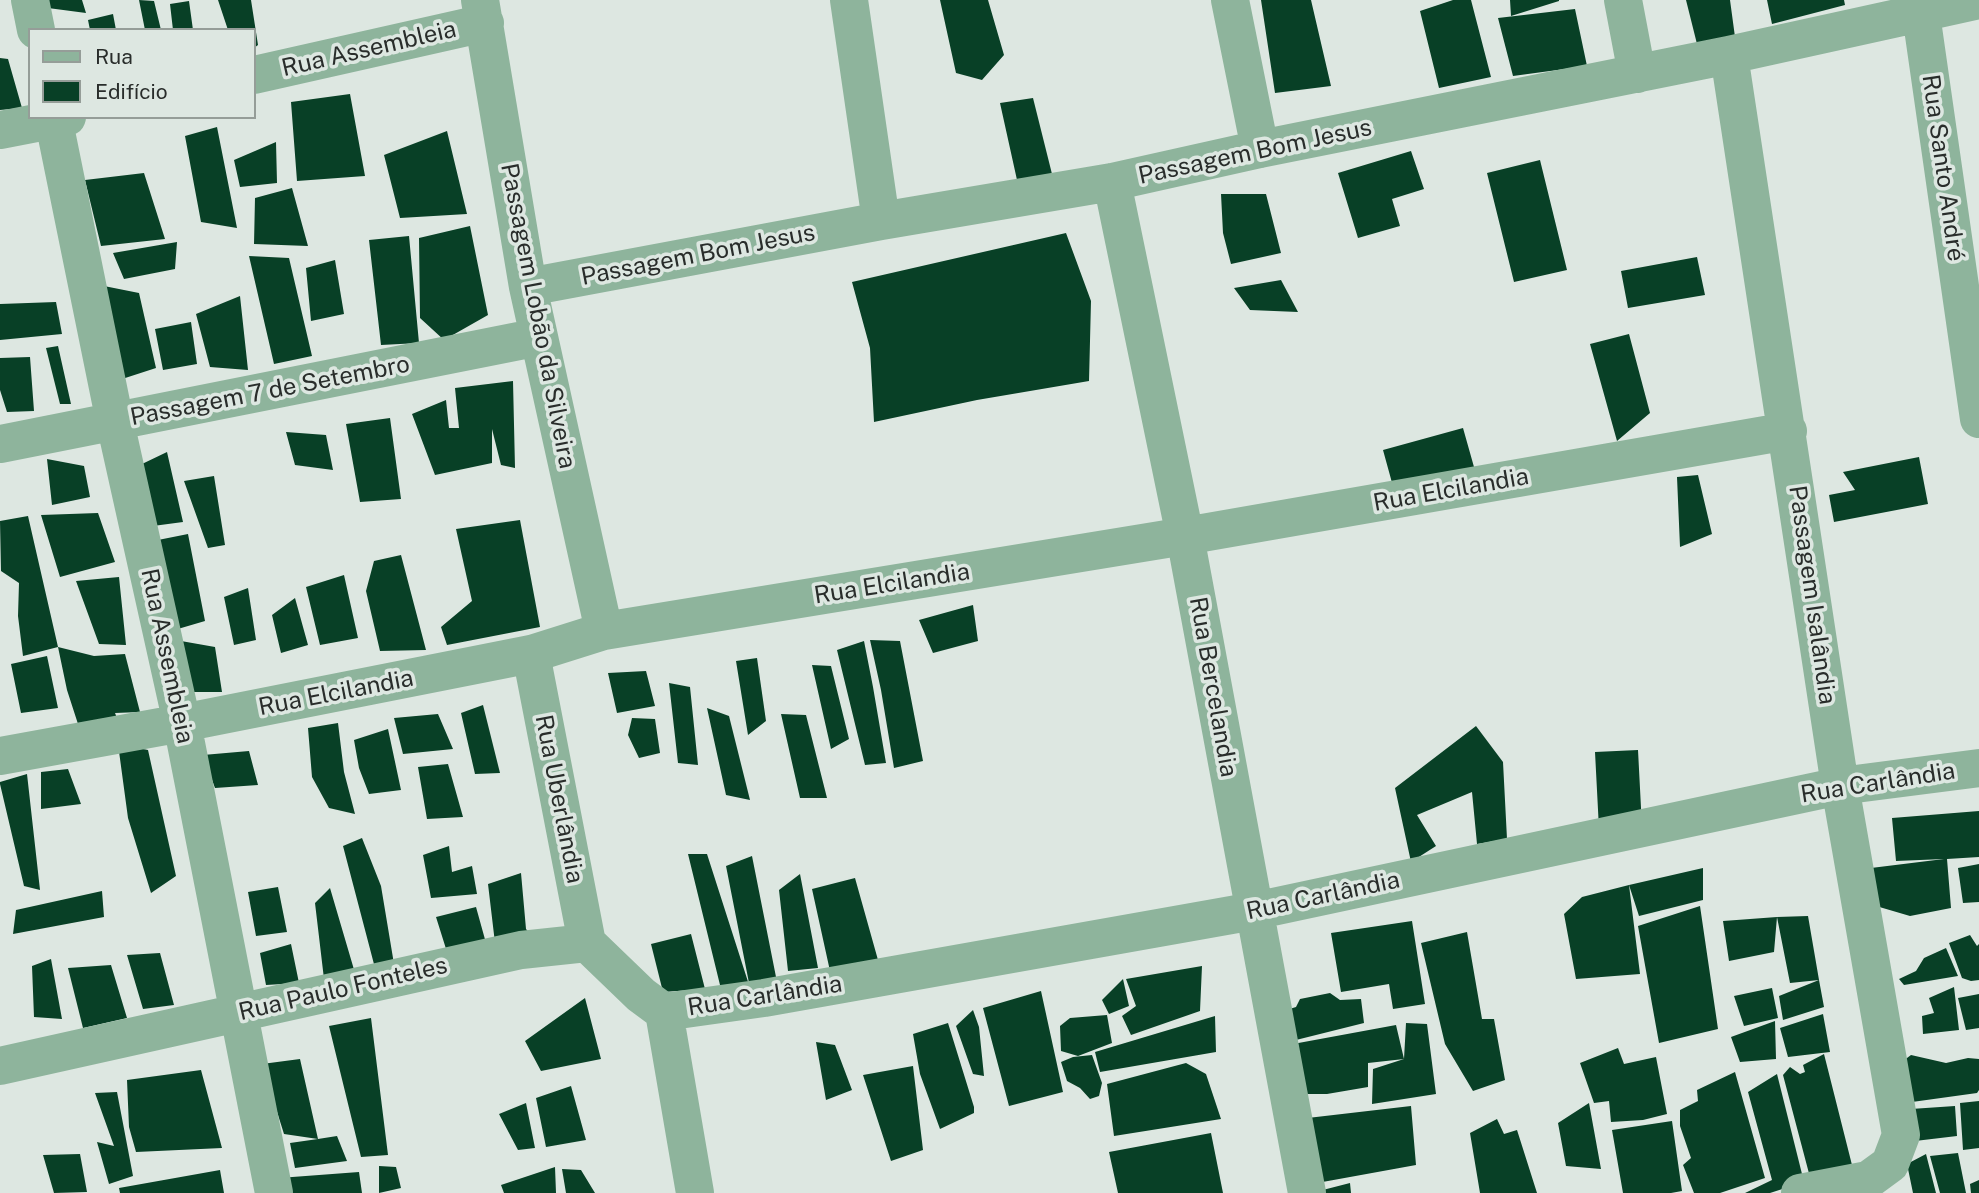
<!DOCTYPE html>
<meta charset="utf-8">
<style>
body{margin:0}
#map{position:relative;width:1979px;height:1193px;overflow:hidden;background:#dde7e1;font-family:"Public Sans",sans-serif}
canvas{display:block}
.legend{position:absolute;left:28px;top:28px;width:228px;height:91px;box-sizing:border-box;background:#dde7e1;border:2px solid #959d98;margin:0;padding:9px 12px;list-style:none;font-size:21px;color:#292d2b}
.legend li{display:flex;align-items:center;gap:14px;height:35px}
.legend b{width:35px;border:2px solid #959d98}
</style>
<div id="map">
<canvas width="1979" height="1193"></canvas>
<ul class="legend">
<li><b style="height:9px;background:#8eb49c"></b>Rua</li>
<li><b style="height:19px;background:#084026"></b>Edifício</li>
</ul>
</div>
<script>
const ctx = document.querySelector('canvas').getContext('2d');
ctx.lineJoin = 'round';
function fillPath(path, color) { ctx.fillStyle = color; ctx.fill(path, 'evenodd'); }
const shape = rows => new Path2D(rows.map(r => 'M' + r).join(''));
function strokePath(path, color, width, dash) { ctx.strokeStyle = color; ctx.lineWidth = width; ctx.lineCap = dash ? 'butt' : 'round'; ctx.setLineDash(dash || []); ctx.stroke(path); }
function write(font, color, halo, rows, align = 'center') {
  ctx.font = font + ' "Public Sans",sans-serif'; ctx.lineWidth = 7; ctx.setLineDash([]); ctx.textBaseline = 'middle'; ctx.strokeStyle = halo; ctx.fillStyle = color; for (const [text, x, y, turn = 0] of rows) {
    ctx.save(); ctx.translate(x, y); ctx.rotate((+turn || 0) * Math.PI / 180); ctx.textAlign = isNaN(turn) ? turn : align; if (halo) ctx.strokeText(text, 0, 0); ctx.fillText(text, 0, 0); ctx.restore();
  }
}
const building = shape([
 [46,0,82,0,86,13,48,8],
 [139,0,154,1,161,30,145,30],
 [218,0,251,0,258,45,254,48,254,30,228,30],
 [940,0,988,0,1004,55,982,80,956,73],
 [1261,0,1311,0,1331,86,1275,93],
 [1453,0,1471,0,1491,77,1439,88,1420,11],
 [1510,0,1559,0,1559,1,1511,16],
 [1686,0,1730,0,1735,37,1697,44],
 [1767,0,1844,0,1845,5,1772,24],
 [189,1,193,30,173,30,170,4],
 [1575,9,1587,66,1513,76,1498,18],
 [113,14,116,30,90,30,88,20],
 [0,58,8,59,22,108,0,110],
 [350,94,365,176,297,181,291,102],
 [1033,98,1052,174,1019,189,1000,103],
 [217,127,237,228,201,222,185,136],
 [447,131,467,214,400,218,384,155],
 [276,142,277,183,240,187,234,160],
 [1411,151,1424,189,1392,199,1400,226,1358,238,1338,173],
 [1540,160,1567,270,1514,282,1487,173],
 [144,173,165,239,101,246,85,180],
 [292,188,308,246,254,244,255,198],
 [1221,194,1266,194,1281,253,1231,264,1223,233],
 [470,226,488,315,444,340,420,318,419,238],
 [1066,233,1091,301,1089,381,977,400,874,422,870,348,852,282],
 [409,236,419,343,381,345,369,240],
 [177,242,175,269,124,279,113,253],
 [249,256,289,258,312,356,274,364],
 [1697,257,1705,295,1628,308,1621,271],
 [335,260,344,314,311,321,306,268],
 [1281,280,1298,312,1250,310,1234,288],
 [104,286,139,293,156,368,119,380],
 [240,296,248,370,210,367,196,314],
 [56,302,62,334,0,340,0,304],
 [191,322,197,364,163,370,155,329],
 [1629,334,1650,413,1617,441,1590,344],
 [58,346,71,404,60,404,46,348],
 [30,357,34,411,7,412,0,390,0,358],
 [513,381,515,468,501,465,492,429,492,463,435,475,412,414,446,400,449,428,459,428,455,388],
 [390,418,401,499,360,502,346,424],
 [1463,428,1474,467,1394,490,1383,450],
 [286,432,326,435,333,470,295,465],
 [167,452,183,522,153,526,142,464],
 [1919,457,1928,504,1834,522,1829,495,1855,490,1843,472],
 [47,459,84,466,90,497,52,505],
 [1698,475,1712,534,1680,547,1677,477],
 [214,476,225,545,208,548,184,481],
 [98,513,115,562,60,577,41,515],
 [28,516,58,647,94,656,125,654,140,712,115,713,119,723,78,724,67,690,58,647,23,656,18,616,19,583,1,571,0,521],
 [520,520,540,627,447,645,441,627,472,601,456,529],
 [188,534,205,621,171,631,148,542],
 [401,555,426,650,380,651,366,591,374,561],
 [344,575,358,638,320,645,306,587],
 [119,577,126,645,99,644,76,581],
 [248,588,256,640,234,645,224,597],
 [295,598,308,645,281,653,272,615],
 [973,605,978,641,933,653,919,620],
 [870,640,900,641,923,761,894,768,881,690],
 [181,641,215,647,222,692,192,692],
 [864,641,873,687,886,763,865,765,837,650],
 [47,656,58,708,21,713,11,664],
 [757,658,766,721,748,735,736,661],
 [812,665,831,666,849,739,831,749],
 [646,671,655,706,617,713,608,673],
 [669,683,690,687,698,765,678,763],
 [483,705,500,773,475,774,461,713],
 [707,708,729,716,750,800,726,795],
 [438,714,453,749,403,754,394,718],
 [781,714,806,715,827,798,800,798],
 [632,718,655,719,660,753,639,758,628,735],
 [338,723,344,772,355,814,329,808,312,777,308,728],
 [1476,726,1503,762,1507,839,1477,844,1472,792,1417,815,1436,846,1411,862,1395,788],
 [388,729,401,790,369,794,359,768,354,740],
 [118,744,148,750,176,876,151,893,128,818],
 [1638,750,1642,827,1599,829,1595,752],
 [249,751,258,785,215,788,203,755],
 [448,764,463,817,427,819,418,767],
 [68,769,81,804,41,809,41,772],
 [27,774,40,890,24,886,0,784,0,782],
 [1979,811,1979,857,1947,859,1951,908,1910,916,1876,906,1871,868,1944,859,1896,861,1892,818],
 [362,838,381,886,394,964,375,968,343,846],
 [449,846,452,872,472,866,477,894,431,898,423,855],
 [688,854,707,854,750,988,720,985],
 [752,856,777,982,750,988,726,866],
 [1979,864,1979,902,1963,903,1958,868],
 [1703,868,1703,900,1639,916,1629,885,1640,974,1576,979,1564,914,1582,897,1629,885],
 [521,873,526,929,531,935,495,943,488,884],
 [800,874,818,968,788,971,779,890],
 [855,878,878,960,830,971,812,889],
 [278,887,287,932,256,936,248,892],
 [330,888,355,973,324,979,315,903],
 [102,891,104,917,13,934,16,910],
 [1700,906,1718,1029,1659,1043,1638,926],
 [476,907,486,943,447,952,436,917],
 [1808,916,1819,980,1790,983,1777,917,1774,952,1729,961,1723,921,1777,917],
 [1412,921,1425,1004,1393,1009,1389,984,1341,992,1331,933],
 [1467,932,1482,1019,1494,1019,1505,1080,1473,1091,1445,1044,1421,943],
 [691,934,705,989,663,992,651,944],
 [1970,935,1977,946,1979,944,1979,980,1971,981,1962,978,1949,943],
 [291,944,299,983,266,985,260,953],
 [1946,948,1958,976,1904,985,1899,979,1916,971,1924,958],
 [160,953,174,1005,143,1009,127,955],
 [51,959,62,1019,34,1017,32,966],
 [111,965,127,1018,83,1028,68,968],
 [1202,966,1200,1011,1131,1035,1122,1016,1136,1006,1126,979],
 [1123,979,1129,1006,1109,1014,1102,1000],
 [1819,980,1824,1007,1783,1020,1779,996],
 [1954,987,1959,1030,1923,1034,1922,1016,1934,1013,1929,998],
 [1772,988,1778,1018,1744,1026,1734,996],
 [1041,991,1063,1092,1009,1106,983,1008],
 [1330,993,1340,1000,1361,999,1364,1023,1292,1041,1283,1011,1296,1007,1300,999],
 [1979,994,1979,1028,1966,1030,1958,998],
 [585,998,601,1059,541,1071,525,1041],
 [973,1010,979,1027,984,1076,973,1074,956,1026],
 [1823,1014,1830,1052,1788,1057,1780,1028],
 [1107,1015,1112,1043,1078,1056,1061,1051,1060,1026,1070,1018],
 [1215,1016,1216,1052,1100,1072,1095,1052],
 [371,1018,388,1155,361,1157,329,1026],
 [1775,1021,1776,1059,1740,1062,1731,1037],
 [948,1023,974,1107,974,1113,940,1129,920,1074,913,1034],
 [1406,1023,1427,1024,1436,1094,1372,1104,1373,1069,1404,1059,1368,1063,1368,1087,1327,1094,1298,1094,1293,1044,1396,1025,1404,1059],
 [816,1042,835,1045,852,1090,826,1100],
 [1618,1048,1624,1064,1656,1057,1667,1114,1643,1120,1611,1122,1609,1101,1594,1103,1580,1063],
 [1824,1054,1852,1165,1811,1181,1783,1075,1790,1067,1800,1074,1805,1072,1803,1065],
 [1092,1055,1102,1083,1099,1096,1090,1099,1080,1088,1067,1081,1061,1062,1073,1057],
 [1911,1055,1946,1063,1968,1058,1979,1059,1979,1090,1977,1093,1912,1102,1895,1067],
 [300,1059,318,1139,337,1136,347,1161,295,1168,290,1143,318,1139,284,1134,262,1064],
 [1186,1063,1206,1074,1221,1119,1114,1136,1107,1084],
 [913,1066,923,1150,891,1161,863,1075],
 [201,1070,222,1148,136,1152,129,1127,127,1080],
 [1735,1072,1765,1178,1720,1193,1694,1193,1683,1165,1691,1158,1680,1126,1680,1110,1698,1101,1697,1090],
 [1777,1074,1804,1182,1770,1193,1745,1193,1772,1180,1748,1092],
 [571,1086,586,1140,546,1147,536,1098],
 [117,1092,133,1176,109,1184,97,1142,114,1146,95,1093],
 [1979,1101,1979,1148,1963,1150,1960,1103],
 [526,1103,535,1148,518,1150,499,1114],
 [1589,1103,1601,1169,1566,1166,1558,1123],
 [1411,1106,1416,1165,1317,1183,1299,1119],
 [1955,1106,1957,1136,1915,1141,1911,1109],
 [1497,1119,1504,1134,1517,1130,1537,1193,1480,1193,1470,1133],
 [1672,1121,1682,1191,1671,1193,1623,1193,1612,1130],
 [1211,1133,1223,1193,1118,1193,1109,1152],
 [1958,1153,1966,1193,1940,1193,1930,1156],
 [80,1154,87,1192,54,1193,43,1155],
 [1926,1154,1936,1193,1913,1193,1907,1164],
 [379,1166,396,1167,401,1188,379,1193],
 [555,1167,556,1193,504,1193,501,1185],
 [562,1169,581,1170,595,1193,566,1193],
 [220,1170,224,1193,120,1193,119,1188],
 [359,1172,362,1193,285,1193,279,1178],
 [1979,1180,1979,1193,1971,1193,1970,1184],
 [1350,1183,1351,1193,1315,1193,1315,1192]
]);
const minor = shape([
 [30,0,36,30],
 [480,0,528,287,604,631],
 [849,0,881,221],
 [1230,0,1260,149],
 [1623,0,1637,74],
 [1919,0,1979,419],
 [1729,55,1840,786,1901,1135,1890,1164,1868,1180,1800,1193],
 [254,75,485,23],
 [53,117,115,422,182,723,274,1193],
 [0,130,67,117],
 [1112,182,1185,536,1307,1193],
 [528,287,881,221,1112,182,1260,149,1729,55,1979,0],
 [0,444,539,337],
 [531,654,587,943],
 [0,756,182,723,531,654,604,631,1185,536,1788,431],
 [664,1012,764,998,1254,911,1840,786,1979,768],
 [664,1012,695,1193],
 [0,1066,521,950,587,943,641,995,664,1012]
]);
const streetNames = [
 ["Rua Assembleia",369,49,-13],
 ["Passagem Bom Jesus",1255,152,-12],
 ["Rua Santo André",1943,168,82],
 ["Passagem Bom Jesus",698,255,-11],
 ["Passagem Lobão da Silveira",538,316,79],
 ["Passagem 7 de Setembro",270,391,-11],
 ["Rua Elcilandia",1451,490,-10],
 ["Rua Elcilandia",892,584,-9],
 ["Passagem Isalândia",1812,595,82],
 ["Rua Assembleia",167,656,78],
 ["Rua Bercelandia",1213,687,80],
 ["Rua Elcilandia",336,693,-11],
 ["Rua Carlândia",1878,783,-9],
 ["Rua Uberlândia",559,799,79],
 ["Rua Carlândia",1323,896,-12],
 ["Rua Paulo Fonteles",343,989,-13],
 ["Rua Carlândia",765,996,-9]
];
fillPath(building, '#084026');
strokePath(minor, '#8eb49c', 38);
write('24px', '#292d2b', '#dde7e1', streetNames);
</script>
